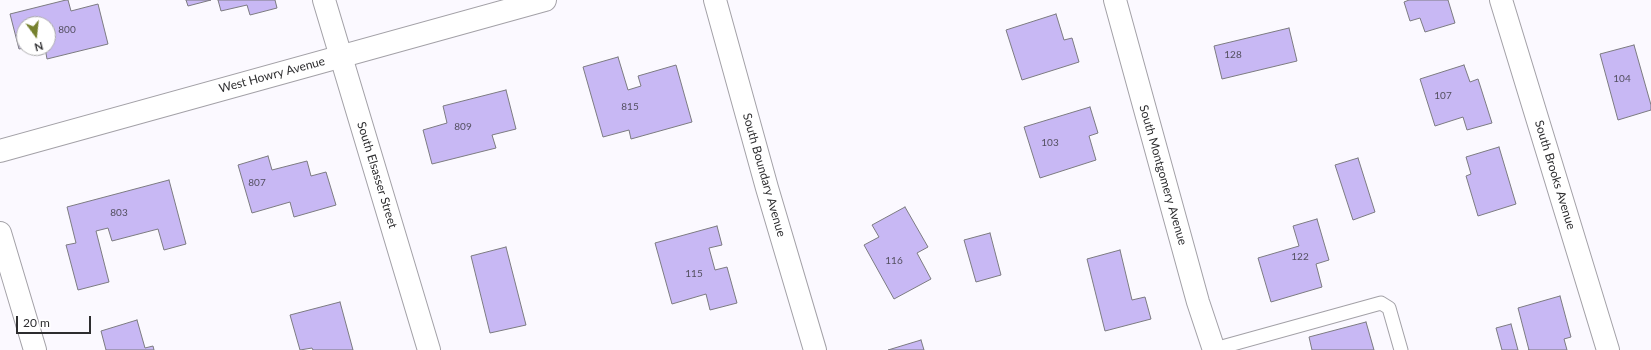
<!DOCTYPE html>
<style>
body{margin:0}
#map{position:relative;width:1651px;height:350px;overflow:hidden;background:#fbf9ff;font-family:Lato,sans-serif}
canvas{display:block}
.north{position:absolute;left:16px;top:16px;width:40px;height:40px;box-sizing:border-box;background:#fff;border:1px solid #ababac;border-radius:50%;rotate:165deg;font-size:11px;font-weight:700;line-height:16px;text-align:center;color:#2d2d2f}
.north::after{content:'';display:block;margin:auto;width:14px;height:18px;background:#76812e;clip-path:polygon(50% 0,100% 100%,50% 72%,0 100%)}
.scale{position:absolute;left:16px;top:316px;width:75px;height:18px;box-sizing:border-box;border:2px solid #2d2d2f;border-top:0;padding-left:5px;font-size:12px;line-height:14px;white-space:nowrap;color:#2d2d2f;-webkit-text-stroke:3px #fff;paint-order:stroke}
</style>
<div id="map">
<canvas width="1651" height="350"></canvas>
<div class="north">N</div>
<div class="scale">20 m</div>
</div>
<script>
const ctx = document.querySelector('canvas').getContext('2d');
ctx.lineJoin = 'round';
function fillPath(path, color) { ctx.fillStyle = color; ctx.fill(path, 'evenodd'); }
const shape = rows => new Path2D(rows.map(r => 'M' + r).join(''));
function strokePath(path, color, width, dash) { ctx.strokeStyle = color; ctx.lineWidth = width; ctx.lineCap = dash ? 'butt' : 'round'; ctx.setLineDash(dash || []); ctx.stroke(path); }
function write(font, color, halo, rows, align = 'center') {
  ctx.font = font + ' Lato,sans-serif'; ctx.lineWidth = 4; ctx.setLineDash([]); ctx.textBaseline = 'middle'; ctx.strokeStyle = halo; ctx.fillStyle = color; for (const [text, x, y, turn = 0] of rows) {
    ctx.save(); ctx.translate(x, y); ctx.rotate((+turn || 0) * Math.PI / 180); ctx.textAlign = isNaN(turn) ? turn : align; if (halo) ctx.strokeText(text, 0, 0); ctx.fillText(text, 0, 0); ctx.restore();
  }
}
const building = shape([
 [66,0,68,0,71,11,98,4,108,44,47,59,45,48,48,48,48,24,24,24,24,48,19,49,10,14,66,0],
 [186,0,211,0,188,6,186,0],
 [218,0,275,0,277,8,250,15,247,5,221,11,218,0],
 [1409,0,1448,0,1455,23,1425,32,1420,18,1410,21,1404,2,1409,0],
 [1056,14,1064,40,1072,38,1079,62,1022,80,1006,30,1056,14],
 [1289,28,1297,61,1222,79,1214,46,1289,28],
 [1634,45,1651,105,1651,110,1618,120,1600,54,1634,45],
 [618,57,628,90,641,86,638,76,676,65,692,122,631,139,629,130,603,137,583,67,618,57],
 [1464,65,1470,82,1478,79,1492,123,1467,130,1463,117,1435,126,1420,79,1464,65],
 [506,90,516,129,492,135,496,148,432,164,423,130,447,123,443,106,506,90],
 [1090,107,1098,133,1089,136,1096,160,1040,178,1024,127,1090,107],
 [1499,147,1516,204,1478,216,1466,176,1471,174,1466,157,1499,147],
 [268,156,272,170,307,161,311,176,326,172,336,205,294,217,290,202,252,213,238,165,268,156],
 [1358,158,1375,212,1353,220,1335,165,1358,158],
 [169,180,186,244,164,250,158,229,112,241,108,228,96,231,109,282,78,290,66,245,76,243,67,207,169,180],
 [905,207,928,247,917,253,931,279,894,299,864,245,879,237,872,225,905,207],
 [1317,219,1329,260,1316,264,1322,287,1271,302,1258,258,1299,246,1293,226,1317,219],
 [717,226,722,245,709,248,715,270,727,267,737,303,710,310,706,294,672,304,655,243,717,226],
 [990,233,1001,275,976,282,964,240,990,233],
 [506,247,526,325,490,333,471,256,506,247],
 [1120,250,1132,300,1145,297,1151,319,1105,331,1087,259,1120,250],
 [1560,296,1571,337,1564,339,1567,350,1528,350,1529,350,1518,308,1560,296],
 [340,302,353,350,313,350,312,348,300,350,290,315,340,302],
 [137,320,145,348,153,346,154,350,106,350,101,331,137,320],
 [1366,322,1374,350,1312,350,1309,337,1366,322],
 [1511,324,1518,350,1502,350,1496,328,1511,324],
 [921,340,924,350,888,350,921,340]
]);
const lane = shape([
 [1211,350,1381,303,1389,308,1401,350]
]);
const street = shape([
 [324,0,429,350],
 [1115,0,1198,302,1214,350],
 [1501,0,1608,350],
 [0,233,35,350]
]);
const secondary = shape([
 [715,0,767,188,815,350],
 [0,151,545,0]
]);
const numberNames = [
 ["800",67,30],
 ["128",1233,55],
 ["104",1622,79],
 ["107",1443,96],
 ["815",630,107],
 ["809",463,127],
 ["103",1050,143],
 ["807",257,183],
 ["803",119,213],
 ["122",1300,257],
 ["116",894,261],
 ["115",694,274]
];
const streetNames = [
 ["West Howry Avenue",272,75,-15],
 ["South Elsasser Street",377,175,73],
 ["South Boundary Avenue",764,175,74],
 ["South Montgomery Avenue",1163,175,74],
 ["South Brooks Avenue",1555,175,73]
];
fillPath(building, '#c8b8f4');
strokePath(building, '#7c7b81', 1);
strokePath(lane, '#a3a1a7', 15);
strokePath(street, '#a3a1a7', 24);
strokePath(secondary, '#a3a1a7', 24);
strokePath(lane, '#fff', 13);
strokePath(street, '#fff', 22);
strokePath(secondary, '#fff', 22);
write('10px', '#545060', null, numberNames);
write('12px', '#2d2d2f', '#fff', streetNames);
</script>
